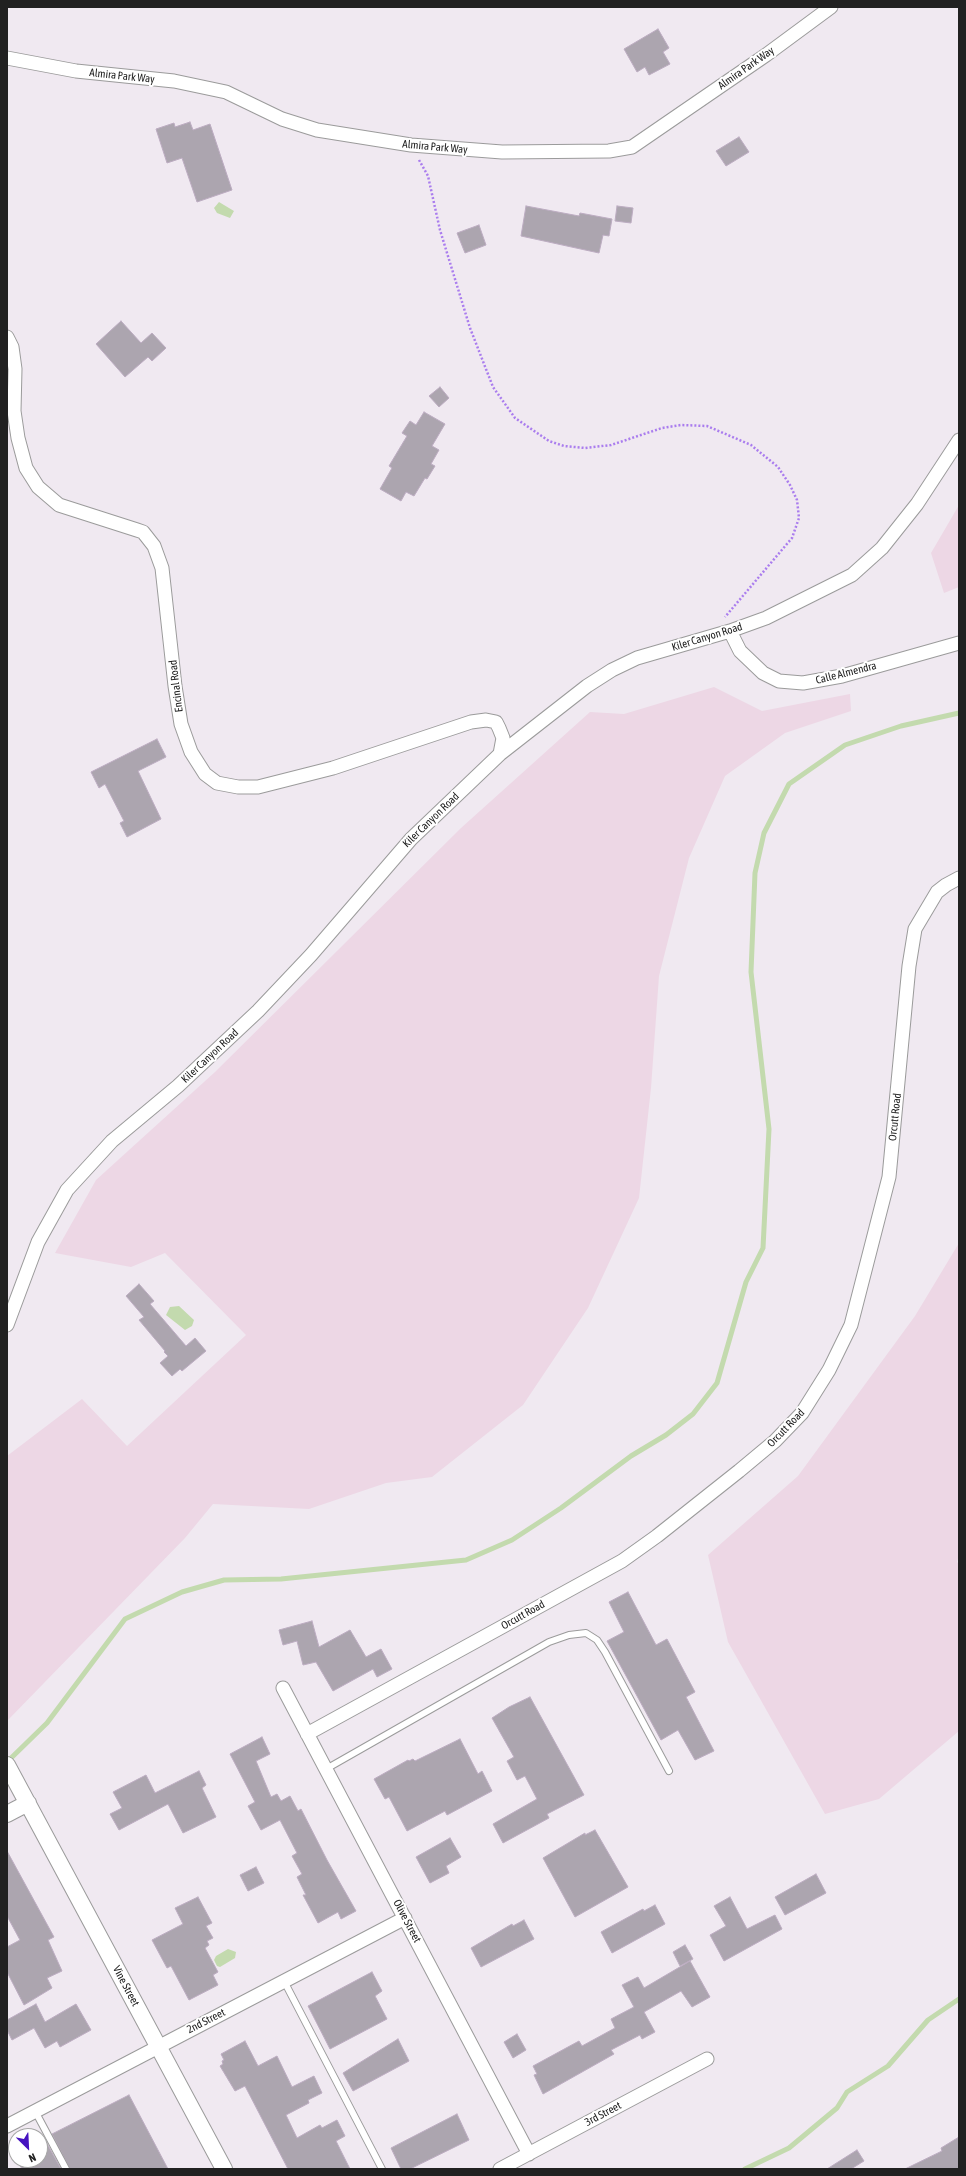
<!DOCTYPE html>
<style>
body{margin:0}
#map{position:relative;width:966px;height:2176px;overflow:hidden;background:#f0e9f1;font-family:"Asap Condensed",sans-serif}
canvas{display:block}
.frame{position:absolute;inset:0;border:8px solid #212121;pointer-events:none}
.north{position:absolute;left:8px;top:2128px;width:40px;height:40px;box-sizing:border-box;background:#fff;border:1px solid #a6a6a6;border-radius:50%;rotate:156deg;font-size:11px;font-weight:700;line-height:16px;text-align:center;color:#212121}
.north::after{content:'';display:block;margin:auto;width:14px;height:18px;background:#4613c0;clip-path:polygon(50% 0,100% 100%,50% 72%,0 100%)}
</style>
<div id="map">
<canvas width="966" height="2176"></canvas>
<div class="frame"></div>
<div class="north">N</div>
</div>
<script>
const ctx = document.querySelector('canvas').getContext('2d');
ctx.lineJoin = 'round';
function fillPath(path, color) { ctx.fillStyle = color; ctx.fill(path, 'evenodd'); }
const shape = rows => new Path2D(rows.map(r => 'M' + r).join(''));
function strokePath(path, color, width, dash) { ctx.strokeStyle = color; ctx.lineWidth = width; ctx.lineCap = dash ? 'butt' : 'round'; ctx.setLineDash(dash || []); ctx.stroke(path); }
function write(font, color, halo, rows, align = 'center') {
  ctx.font = font + ' "Asap Condensed",sans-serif'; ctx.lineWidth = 4; ctx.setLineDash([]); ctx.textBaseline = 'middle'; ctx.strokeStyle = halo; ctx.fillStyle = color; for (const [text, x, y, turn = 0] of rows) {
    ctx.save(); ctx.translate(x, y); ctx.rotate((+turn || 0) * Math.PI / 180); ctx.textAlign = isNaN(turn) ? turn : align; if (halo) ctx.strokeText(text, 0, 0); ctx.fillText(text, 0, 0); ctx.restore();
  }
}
const farmland = shape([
 [959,505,959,587,944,593,931,553],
 [714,687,762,711,850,694,851,711,785,733,725,776,689,858,659,976,651,1088,639,1198,588,1308,523,1405,432,1477,386,1483,309,1509,213,1504,185,1538,8,1720,7,1456,82,1399,127,1446,246,1335,165,1253,131,1267,55,1253,96,1180,215,1072,461,828,590,712,624,714],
 [959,1243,959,1555,957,1562,959,1564,959,1731,879,1799,825,1814,728,1642,708,1555,798,1476,915,1316]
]);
const water = shape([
 [219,202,234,211,230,218,217,213,214,208],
 [179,1306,194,1320,192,1326,185,1330,166,1315,170,1307],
 [228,1949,236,1952,235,1958,220,1967,217,1966,214,1960,216,1956]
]);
const stream = shape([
 [7,1762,47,1723,125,1619,182,1592,224,1580,281,1579,466,1560,512,1540,561,1508,631,1456,666,1435,693,1414,717,1383,746,1282,763,1248,769,1129,751,972,755,873,764,833,789,784,845,745,901,726,959,713],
 [745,2169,789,2148,837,2108,847,2092,888,2066,928,2020,959,1999]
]);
const building = shape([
 [658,29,669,48,663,52,670,64,649,75,645,67,637,72,624,49,658,29],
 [190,122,193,130,210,124,232,190,197,202,182,158,167,163,156,129,174,123,175,127,190,122],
 [739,137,749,152,726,166,716,151,739,137],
 [526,206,579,216,580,213,612,219,609,236,603,235,599,253,521,236,526,206],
 [617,206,633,208,631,223,615,221,617,206],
 [479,225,486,245,465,253,457,233,479,225],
 [121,321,141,343,152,333,166,348,152,361,148,357,125,377,96,344,121,321],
 [440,387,449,398,439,407,429,396,440,387],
 [424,412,445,424,432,446,439,450,431,464,435,466,427,479,425,478,414,496,406,492,401,501,380,489,392,468,389,466,407,436,402,433,410,421,416,425,424,412],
 [157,739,166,757,138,771,161,819,127,837,120,823,124,821,105,784,99,788,91,772,157,739],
 [139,1284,154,1301,150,1304,186,1346,195,1338,206,1351,182,1371,180,1369,172,1376,160,1363,168,1356,164,1352,165,1351,139,1320,144,1317,126,1296,139,1284],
 [628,1592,656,1645,667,1639,695,1692,686,1697,714,1751,695,1760,678,1730,661,1740,607,1641,624,1632,609,1602,628,1592],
 [312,1621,319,1647,350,1630,366,1657,381,1649,392,1669,377,1677,373,1669,333,1691,316,1662,303,1665,297,1641,283,1645,279,1630,312,1621],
 [530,1697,584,1795,547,1814,549,1818,503,1843,493,1824,537,1799,525,1776,517,1780,507,1761,514,1757,492,1718,509,1707,530,1697],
 [262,1737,270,1754,256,1761,271,1797,277,1794,281,1801,290,1796,298,1811,301,1809,327,1860,356,1911,341,1919,338,1912,318,1923,303,1895,306,1895,297,1877,302,1874,292,1856,297,1853,280,1820,261,1830,248,1806,255,1802,230,1754,262,1737],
 [460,1739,478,1774,482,1771,492,1791,447,1815,445,1811,407,1831,389,1797,385,1799,374,1779,408,1760,409,1761,413,1759,415,1761,460,1739],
 [199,1771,206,1785,202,1788,216,1817,183,1833,168,1804,119,1830,110,1814,122,1808,113,1792,146,1775,155,1793,199,1771],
 [595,1830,628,1887,575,1917,543,1858,585,1833,585,1835,595,1830],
 [450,1838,461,1857,446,1866,449,1873,430,1883,416,1857,450,1838],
 [7,1851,54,1937,48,1940,62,1971,47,1978,52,1988,24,2005,7,1972,7,1947,20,1940,7,1916,7,1851],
 [256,1867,264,1883,248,1891,240,1875,256,1867],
 [816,1874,826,1893,785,1915,775,1897,816,1874],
 [198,1897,212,1923,206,1926,213,1938,207,1941,209,1945,205,1948,218,1972,213,1975,218,1985,189,2000,171,1966,167,1968,152,1940,183,1924,175,1908,198,1897],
 [730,1897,747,1929,775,1915,782,1929,724,1961,710,1935,726,1926,714,1906,730,1897],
 [655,1905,665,1924,612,1953,601,1932,643,1909,644,1911,655,1905],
 [524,1920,534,1939,481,1967,471,1948,512,1924,513,1926,524,1920],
 [685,1945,693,1959,680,1966,673,1952,685,1945],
 [690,1961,710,1997,692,2007,681,1991,644,2012,655,2032,642,2039,640,2035,611,2050,614,2054,543,2094,534,2075,537,2074,533,2066,579,2041,582,2046,615,2028,611,2019,634,2007,622,1985,638,1977,644,1988,690,1961],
 [372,1972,382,1991,375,1996,387,2019,330,2049,308,2006,372,1972],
 [36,2004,45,2022,76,2004,91,2030,60,2047,57,2041,45,2048,34,2028,12,2040,7,2030,7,2020,36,2004],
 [517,2034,526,2050,513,2058,504,2042,517,2034],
 [398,2039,409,2061,353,2091,343,2073,398,2039],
 [245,2041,258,2066,277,2056,292,2087,314,2076,322,2093,308,2100,309,2103,286,2115,297,2138,320,2125,322,2128,337,2120,345,2136,336,2141,350,2169,288,2169,245,2086,235,2091,220,2066,223,2064,222,2061,224,2060,221,2054,245,2041],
 [129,2095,168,2169,70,2169,52,2134,129,2095],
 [457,2114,469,2140,410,2169,401,2169,391,2148,457,2114],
 [959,2137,959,2169,905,2169,942,2151,941,2148,959,2137],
 [44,2138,61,2169,22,2169,17,2160,40,2160,40,2140,44,2138],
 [857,2150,864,2161,851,2169,827,2169,857,2150]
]);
const path = shape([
 [419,160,428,176,440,230,470,328,493,387,515,418,549,441,564,446,585,448,611,445,662,428,681,425,707,426,751,445,778,467,790,485,797,500,799,518,792,538,725,617]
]);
const service = shape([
 [326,1769,549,1642,569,1635,586,1633,597,1640,605,1652,669,1771],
 [284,1981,382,2169],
 [35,2111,66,2169]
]);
const minor = shape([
 [7,58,76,71,174,81,226,92,282,119,317,130,411,145,502,152,609,151,632,147,766,55,831,7],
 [7,337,12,347,15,369,14,411,18,438,26,468,38,487,59,505,137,530,143,532,154,546,162,568,175,686,181,724,191,752,205,774,217,783,238,787,258,787,333,768,471,722,486,720,496,722,499,728,503,738,500,754],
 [730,631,740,651,763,673,779,681,803,683,842,676,959,643],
 [7,1325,38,1242,67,1190,112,1141,178,1086,258,1011,311,955,411,839,500,754,587,686,612,670,637,658,730,631,766,618,852,575,882,548,917,504,959,440],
 [283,1688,529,2154],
 [307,1734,622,1561,657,1536,739,1471,775,1441,802,1413,829,1370,851,1325,889,1177,909,966,915,929,937,892,946,885,959,878],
 [7,2126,405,1918],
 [500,2169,707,2059]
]);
const tertiary = shape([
 [7,1765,224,2169],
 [7,1814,28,1803]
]);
const streetNames = [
 ["Almira Park Way",746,68,-35],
 ["Almira Park Way",122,76,6],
 ["Almira Park Way",435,147,5],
 ["Kiler Canyon Road",707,637,-17],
 ["Calle Almendra",846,673,-14],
 ["Encinal Road",176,686,-97],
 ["Kiler Canyon Road",431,820,-44],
 ["Kiler Canyon Road",210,1056,-43],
 ["Orcutt Road",895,1117,-84],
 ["Orcutt Road",786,1428,-46],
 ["Orcutt Road",523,1615,-29],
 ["Olive Street",407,1921,62],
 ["Vine Street",126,1986,62],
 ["2nd Street",206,2021,-27],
 ["3rd Street",603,2114,-28]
];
fillPath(farmland, '#edd7e5');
fillPath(water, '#c3daae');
strokePath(stream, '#c3daae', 5);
fillPath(building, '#aca5af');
strokePath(building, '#bcacc1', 1);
strokePath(service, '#9b9b9b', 8);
strokePath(minor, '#9b9b9b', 15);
strokePath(tertiary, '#9b9b9b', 18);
strokePath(path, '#aa7dee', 2.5, [2, 2]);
strokePath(service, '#fff', 6);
strokePath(minor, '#fff', 13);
strokePath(tertiary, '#fff', 16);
write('11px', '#212121', '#fff', streetNames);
</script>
